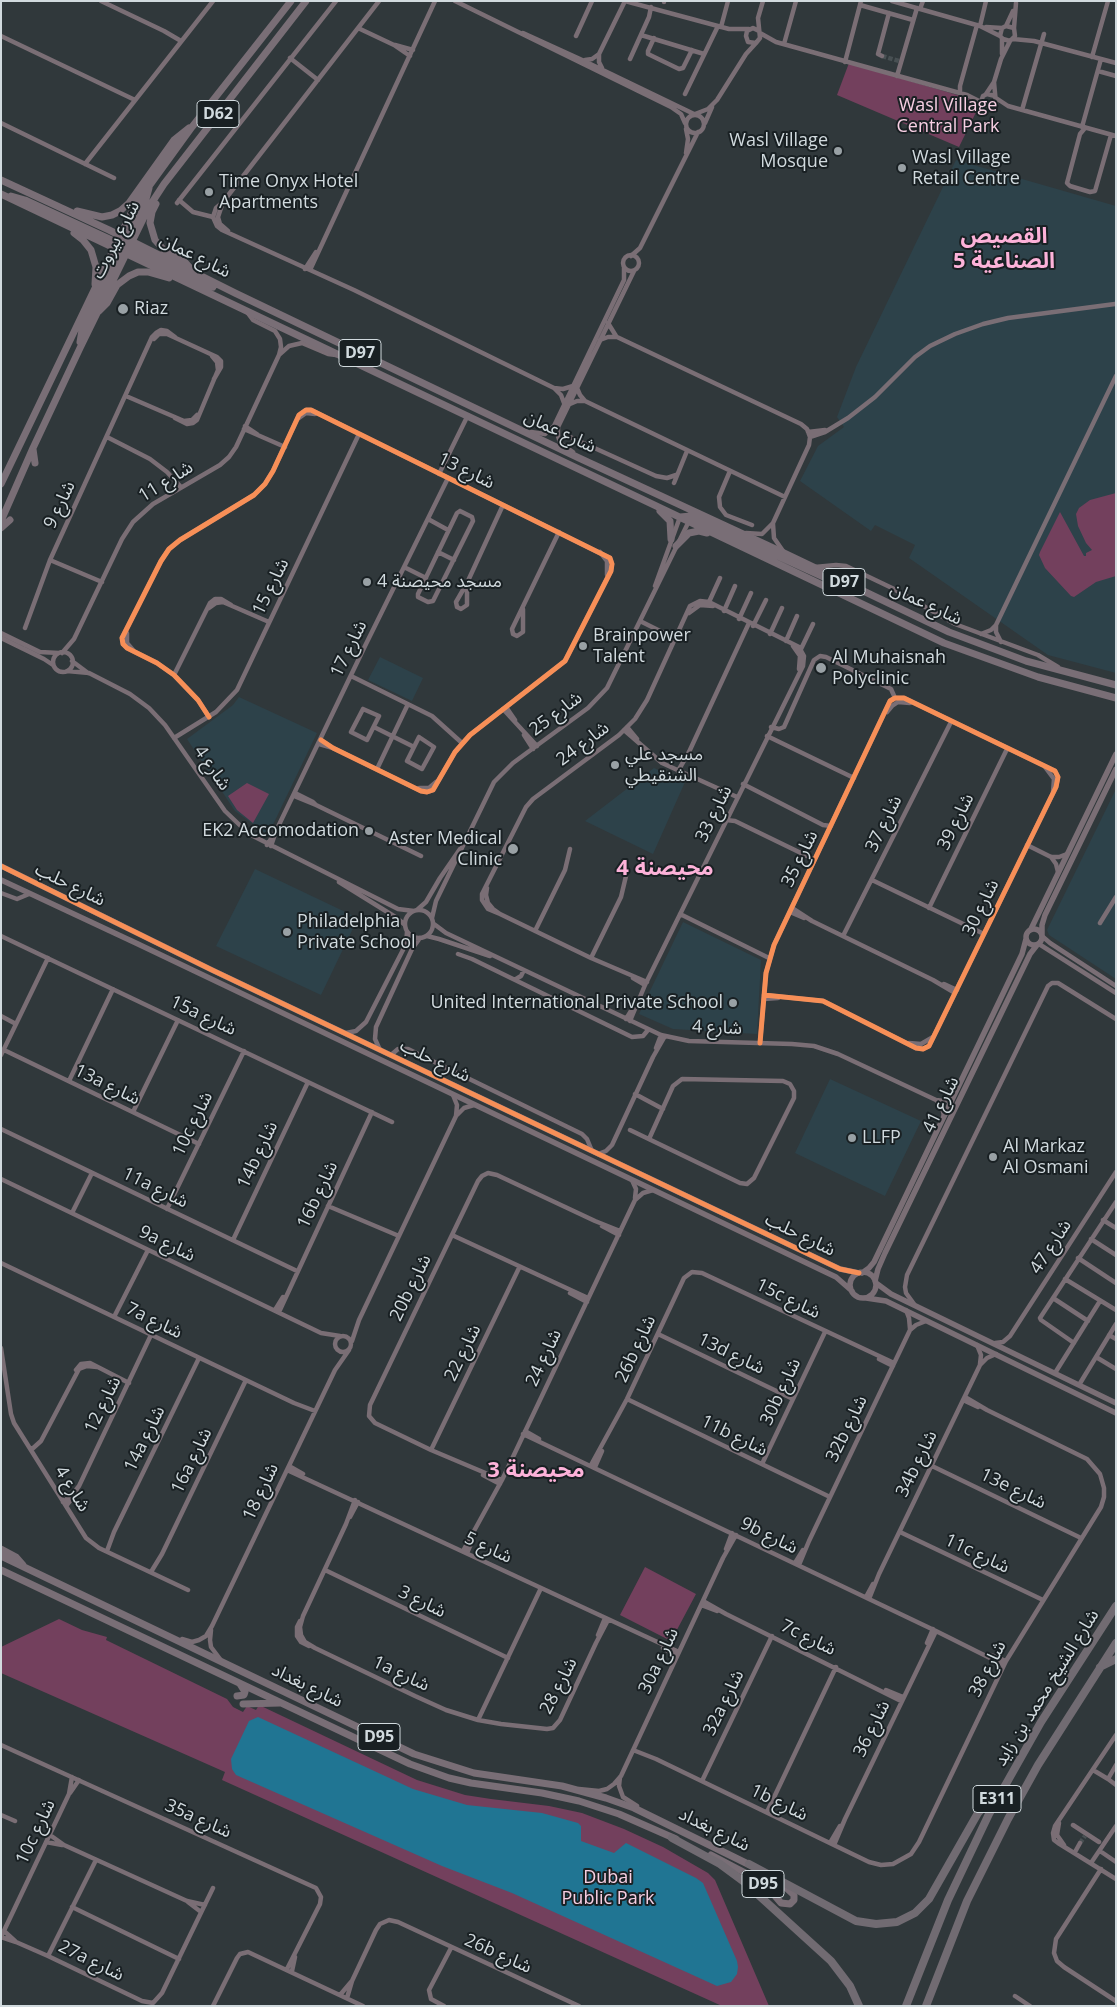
<!DOCTYPE html>
<meta charset="utf-8">
<style>
body{margin:0}
#map{position:relative;width:1117px;height:2007px;overflow:hidden;background:#30383b;font-family:"Open Sans",sans-serif}
canvas{display:block}
.frame{position:absolute;inset:0;border:2px solid #d1dade;pointer-events:none}
</style>
<div id="map">
<canvas width="1117" height="2007"></canvas>
<div class="frame"></div>
</div>
<script>
const ctx = document.querySelector('canvas').getContext('2d');
ctx.lineJoin = 'round';
function fillPath(path, color) { ctx.fillStyle = color; ctx.fill(path, 'evenodd'); }
const shape = rows => new Path2D(rows.map(r => 'M' + r).join(''));
function strokePath(path, color, width, dash) { ctx.strokeStyle = color; ctx.lineWidth = width; ctx.lineCap = dash ? 'butt' : 'round'; ctx.setLineDash(dash || []); ctx.stroke(path); }
function write(font, color, halo, rows, align = 'center') {
  ctx.font = font + ' "Open Sans","Noto Sans Arabic",sans-serif'; ctx.lineWidth = 4; ctx.setLineDash([]); ctx.textBaseline = 'middle'; ctx.strokeStyle = halo; ctx.fillStyle = color; for (const [text, x, y, turn = 0] of rows) {
    ctx.save(); ctx.translate(x, y); ctx.rotate((+turn || 0) * Math.PI / 180); ctx.textAlign = isNaN(turn) ? turn : align; if (halo) ctx.strokeText(text, 0, 0); ctx.fillText(text, 0, 0); ctx.restore();
  }
}
const built = shape([
 [956,160,1116,206,1116,673,1048,655,909,558,915,545,875,525,871,531,800,481,818,446,844,427,837,417,856,367],
 [380,657,423,678,412,701,368,680],
 [239,697,317,733,268,835,235,811,187,739,233,705],
 [654,768,685,782,653,854,585,821],
 [1116,789,1116,979,1049,935,1047,930],
 [255,869,358,918,321,995,216,946],
 [683,922,761,960,757,1034,673,1029,639,1014],
 [830,1079,921,1121,885,1196,795,1153]
]);
const green = shape([
 [849,63,981,102,959,147,837,95],
 [1116,493,1116,576,1096,582,1074,597,1071,596,1045,568,1039,555,1040,552,1060,512,1084,556,1086,556,1086,553,1092,550,1086,543,1078,526,1076,514,1079,508,1090,500],
 [247,783,269,794,253,823,237,810,228,796],
 [645,1567,696,1594,671,1641,620,1615],
 [59,1619,82,1630,107,1637,106,1640,227,1699,233,1707,243,1712,247,1706,256,1710,259,1705,417,1780,465,1795,491,1799,549,1806,582,1813,624,1829,663,1847,708,1873,715,1880,769,2006,722,2006,222,1780,225,1772,1,1673,1,1647]
]);
const water = shape([
 [258,1717,413,1789,467,1805,542,1813,578,1823,581,1826,581,1841,614,1853,626,1843,696,1878,703,1883,737,1961,738,1967,737,1974,731,1982,717,1986,512,1893,442,1866,236,1775,232,1769,231,1759,249,1721]
]);
const minorTunnel = shape([
 [882,56,899,61],
 [1080,1843,1085,1836]
]);
const minor = shape([
 [101,1,164,31,181,41],
 [455,1,671,107,681,114,685,123],
 [625,1,729,29,749,29],
 [892,1,980,26,1000,36],
 [664,2,664,1],
 [860,5,913,20],
 [920,9,923,1],
 [980,26,986,1],
 [1006,26,1013,11],
 [721,27,728,1],
 [986,27,1002,28],
 [358,28,394,45,410,56],
 [1014,28,1006,26,1002,28,1000,36,1003,39,1010,41,1015,36,1014,28,1016,3],
 [759,31,753,28,747,31,746,36,748,42,756,43,760,38,758,18,763,1],
 [523,33,580,59,694,114],
 [760,33,776,42,967,95,981,102],
 [641,35,704,54],
 [1,36,135,100],
 [576,36,592,1],
 [654,38,648,51,648,54,679,69,683,68,692,50],
 [1002,38,1002,54],
 [1013,39,1034,41,1116,63],
 [784,44,796,1],
 [395,45,413,50],
 [882,56,878,54,889,13],
 [1092,57,1108,1],
 [290,58,318,80],
 [630,59,649,17,651,7],
 [585,60,592,59,599,54],
 [845,62,861,1],
 [602,68,599,62,599,54,625,1],
 [1098,71,1116,76],
 [897,76,917,8],
 [994,82,996,104,989,109,983,106,981,102,983,96,987,94,995,96],
 [960,93,960,86,977,25],
 [685,94,718,26],
 [986,94,994,82,1001,59,1010,41],
 [996,98,1008,106,1116,136],
 [1022,110,1044,34],
 [695,114,708,109,717,100,746,54,756,43],
 '686 124a9 9 0 1 1 18 0a9 9 0 1 1-18 0Z',
 [1,123,114,178],
 [705,123,712,107],
 [1082,127,1101,59],
 [1085,128,1080,134,1067,183,1070,186,1090,192,1095,191,1111,135],
 [686,129,688,139,686,153],
 [85,164,213,1],
 [179,200,193,212,213,217],
 [223,202,216,208,213,217,217,226,222,230,354,290,554,388,563,389,573,386],
 [177,203,336,1],
 [228,231,220,224,218,217,223,202,379,1],
 '623 263a8 8 0 1 1 16 0a8 8 0 1 1-16 0Z',
 [631,256,640,248,698,132],
 [305,269,316,252],
 [310,270,435,1],
 [608,323,616,336],
 [154,339,159,334,167,334,217,357,221,361,221,367,214,379],
 [600,340,608,337,617,337,801,424,807,429,810,437,809,445,773,523,762,534,746,533],
 [280,354,289,346,302,343,328,354,336,355],
 [577,388,580,395,585,401,785,497],
 [555,389,561,395,564,403],
 [126,396,184,421,192,420,197,415],
 [570,404,577,401,585,401],
 [175,418,187,424,193,423,197,420,218,370,217,362,212,356],
 [299,418,306,413,315,414],
 [245,426,257,434],
 [244,429,285,447],
 [531,432,545,434,554,426,624,280,624,267],
 [808,432,825,430],
 [568,436,656,476,667,478,676,475],
 [107,437,150,459,167,472,181,487],
 [810,437,825,432,848,418,875,397,915,357,930,346,955,334,983,324,1008,318,1115,304],
 [573,452,560,443,558,436,558,427,634,271],
 [730,471,719,497,720,507,726,515,752,525],
 [439,474,468,415],
 [674,483,687,451],
 [460,511,472,517,473,521,433,601,428,602,418,597,418,594,457,513,460,511],
 [428,519,448,530],
 [773,524,774,538,783,551],
 [438,552,454,560],
 [600,552,607,561,607,575],
 [50,560,102,582],
 [404,567,426,578],
 [815,567,836,565,846,566,892,588,955,624,1038,655,1058,667],
 [467,583,503,505],
 [467,583,467,605,461,609,457,607,456,602,467,583],
 [655,586,680,517],
 [709,602,720,578],
 [209,608,216,603,223,602,269,622],
 [523,609,523,632,517,636,513,634,512,629,559,532],
 [724,611,735,586],
 [689,613,700,605,713,606],
 [739,619,751,593],
 [640,621,676,639],
 [996,625,996,632,1001,642],
 [753,626,766,600],
 [25,628,50,560,152,337,156,333,161,330,167,331,175,337],
 [1,633,40,652,59,653],
 [127,633,127,643,133,650],
 [770,634,782,608],
 [981,634,991,630,996,625,1116,376],
 [1,638,44,659,53,665],
 [786,641,797,616],
 [793,646,800,656,799,669],
 [801,649,813,624],
 '53 662a10 10 0 1 1 20 0a10 10 0 1 1-20 0Z',
 [62,653,74,639,122,539,133,522,153,504,220,465,229,457,236,447,279,355,281,347,280,339,275,331,253,320,247,312],
 [72,661,88,673],
 [67,671,89,673,130,694,149,708,165,725,225,811,249,834,398,909,414,911],
 [174,675,210,603,215,599,221,599,231,605],
 [351,676,432,716,462,743],
 [506,707,515,720],
 [363,709,379,716,367,740,351,732,363,709],
 [503,709,537,746],
 [887,712,892,706,898,702,910,703],
 [209,717,198,700,174,675,157,663,127,648,123,644,122,638,161,561,169,549,180,540,254,495,265,484,273,471,299,415,306,410,311,410,610,558,612,564,611,571,565,661,470,735,455,752,433,790,427,792,421,791,333,748,321,740],
 [374,727,414,747],
 [627,727,637,739],
 [771,727,779,729,784,727,814,660,820,656,826,657,885,686,891,689,895,698],
 [624,730,662,763,737,797],
 [524,735,533,749],
 [767,736,854,778],
 [419,737,434,747,422,769,407,761,419,737],
 [174,738,216,712,237,690,359,434],
 [319,744,333,748],
 [1045,767,1054,779,1053,792],
 [377,769,408,704],
 [678,771,689,752,749,623],
 [743,784,823,825,831,826],
 [419,788,429,788,436,782],
 [295,793,313,802,316,805],
 [294,796,316,805,421,856],
 [726,820,735,821,803,854,811,858,813,863],
 [267,845,276,831],
 [1027,845,1051,857,1059,857,1067,854],
 [271,846,276,831,365,646,448,478],
 [1051,857,1056,864,1058,872],
 [872,880,984,934],
 [339,882,397,918,405,925],
 [487,888,486,895,488,903,493,909,500,914,591,958,647,982],
 [1,893,17,899,29,894],
 [792,908,812,921,933,980,955,993],
 [929,908,1007,749],
 '405 924a14 14 0 1 1 28 0a14 14 0 1 1-28 0Z',
 [417,910,426,902,440,878,460,849],
 [790,912,804,918],
 [500,914,488,909,482,900,482,894,526,807,533,799,619,735,635,719,647,700,690,606,700,601,709,602,799,647,804,656,803,666,645,985,630,1021],
 [680,914,769,958],
 [432,918,436,901,494,782,513,763,588,708,607,688,690,519],
 [1100,923,1116,897],
 [434,924,446,933,661,1035,689,1041,792,1044,814,1046,838,1054,936,1100,944,1101,952,1099],
 [535,931,565,870,570,849],
 [1,936,392,1122],
 [427,936,439,939,490,956],
 [843,936,951,722],
 [1042,936,1050,943,1116,986],
 [1039,944,1116,993],
 [458,954,472,959,632,1037,643,1036,648,1030],
 [591,958,621,897,626,876],
 [633,978,645,985],
 [516,979,521,976,524,970],
 [944,984,957,990],
 [764,999,778,998],
 [1,1016,16,1024],
 [626,1019,634,1006],
 [346,1033,356,1031,366,1022,406,944,407,932],
 [760,1043,766,973,774,945,890,701,895,698,904,698,1055,771,1058,777,1056,787,929,1046,923,1049,916,1048,823,1001,764,995],
 [909,1043,921,1044,933,1037],
 [656,1048,661,1035],
 [4,1050,199,1144],
 [380,1050,375,1039,376,1027,412,949,420,938],
 [1,1055,48,958],
 [391,1055,398,1049,408,1049,582,1134,587,1139,592,1151],
 [69,1081,113,989],
 [635,1094,663,1109],
 [937,1101,942,1107,944,1116],
 [133,1112,178,1020],
 [457,1115,464,1108,474,1105],
 [1,1129,297,1271],
 [630,1130,740,1183,747,1184,754,1178,794,1098,794,1091,790,1084,783,1081,682,1079,673,1086,649,1139],
 [598,1154,606,1151,612,1145,653,1057,665,1036],
 [1,1179,321,1333,340,1336],
 [632,1180,636,1189,635,1198],
 [328,1206,399,1236],
 [167,1209,244,1051],
 [72,1213,92,1173],
 [1103,1220,1116,1228],
 [602,1226,619,1235],
 [452,1235,588,1298],
 [1091,1239,1116,1255],
 [233,1240,308,1082],
 [1078,1258,1116,1283],
 [1,1263,294,1403,315,1411],
 [1065,1279,1116,1310],
 [570,1293,587,1302],
 [1053,1298,1088,1321],
 [914,1304,906,1293,905,1287,907,1275,1048,986,1052,983,1058,983,1116,1019],
 [275,1310,283,1297],
 [906,1310,909,1318,910,1329],
 [279,1312,372,1112],
 [114,1317,148,1250],
 [658,1334,793,1399],
 [1109,1335,1116,1339],
 '335 1344a8 8 0 1 1 16 0a8 8 0 1 1-16 0Z',
 [352,1341,359,1320,456,1116,457,1105,453,1095],
 [995,1343,1003,1342,1010,1336,1116,1172],
 [1074,1343,1041,1320,1040,1318,1116,1202],
 [977,1345,981,1355,980,1364],
 [1,1348,11,1414,14,1423,86,1538,99,1548,188,1590],
 [1096,1357,1116,1369],
 [879,1359,893,1366],
 [76,1370,81,1364,90,1363,129,1383],
 [1055,1373,1100,1301],
 [1079,1385,1116,1324],
 [627,1399,830,1497],
 [963,1400,978,1407],
 [525,1431,539,1439],
 [523,1434,936,1631,1004,1665],
 [31,1450,41,1441,79,1369,87,1366,97,1367],
 [431,1450,519,1268],
 [762,1464,825,1332],
 [591,1465,627,1399,684,1278,692,1272,702,1273,894,1363],
 [289,1466,303,1474],
 [932,1466,1081,1538],
 [595,1467,602,1451],
 [287,1470,679,1652],
 [483,1475,500,1484],
 [502,1480,431,1450,375,1423,369,1416,370,1405,478,1181,482,1176,488,1173,497,1175,595,1221,620,1231],
 [355,1500,346,1524,303,1616,300,1627,301,1635,305,1642,315,1648,415,1696,446,1710,478,1720,501,1724,547,1729,553,1728,560,1720,596,1643,608,1620],
 [63,1502,72,1495,79,1486,151,1335],
 [66,1506,77,1492],
 [350,1517,358,1502],
 [900,1532,1043,1600],
 [726,1549,732,1533],
 [107,1551,114,1532,199,1358],
 [463,1551,502,1480,635,1200,643,1193,653,1190],
 [467,1553,473,1539],
 [795,1563,803,1550],
 [799,1565,809,1541,910,1330,916,1325,926,1321],
 [325,1570,508,1658],
 [151,1572,162,1554,246,1380],
 [866,1597,873,1584],
 [869,1599,879,1574,980,1365,987,1358,996,1354],
 [703,1601,726,1614,901,1701],
 [701,1605,717,1611],
 [300,1621,297,1627,297,1636,301,1642,309,1646],
 [211,1630,210,1640,211,1647,220,1659],
 [598,1635,605,1618],
 [182,1639,192,1642,199,1640,206,1636,212,1626,335,1370,349,1350],
 [927,1643,933,1629],
 [663,1648,677,1656],
 [991,1655,1006,1661],
 [886,1690,903,1697],
 [478,1720,541,1588],
 [1116,1735,1055,1826,1053,1833,1054,1840,1058,1843,1116,1879],
 [1,1745,316,1888,321,1897,320,1904,287,1969],
 [633,1750,656,1759,869,1862,881,1865,893,1864,911,1854,919,1842,1006,1661,1101,1507,1104,1497,1104,1488,1100,1474,1087,1459,987,1410,965,1397],
 [1116,1765,1108,1779,1116,1785],
 [1093,1770,1108,1779],
 [620,1777,619,1786,623,1797,637,1806],
 [702,1781,772,1636],
 [579,1789,599,1791,607,1789,614,1784,621,1776,723,1558,736,1535],
 [70,1793,79,1780],
 [767,1812,836,1667],
 [1,1815,15,1821],
 [1059,1823,1057,1835,1064,1845],
 [1073,1825,1099,1842],
 [50,1835,64,1845,187,1901,205,1905],
 [46,1842,62,1845],
 [830,1843,840,1826],
 [834,1845,845,1819,936,1631],
 [1100,1851,1116,1862],
 [1075,1852,1080,1843],
 [1091,1863,1116,1826],
 [1101,1869,1056,1939,1054,1953,1057,1961,1064,1967,1116,2001],
 [188,1902,201,1912],
 [72,1907,179,1959],
 [4,1931,15,1941],
 [1,1937,16,1942,48,1956,142,2001,153,2003,162,1993,213,1888],
 [1,1937,69,1794,72,1777],
 [48,1956,96,1860],
 [292,1971,295,1957],
 [340,1995,351,1982],
 [1015,1996,1030,2006],
 [347,1998,352,1981,376,1930,380,1924,389,1920,398,1922,579,2006],
 [213,2006,237,1958,240,1954,248,1952,363,2006],
 [444,2006,431,1999,429,1990,451,1948]
]);
const tertiary = shape([
 [1,866,212,970,840,1269,859,1273],
 [1,880,138,944,836,1277,852,1291],
 '1026 937a8 8 0 1 1 16 0a8 8 0 1 1-16 0Z',
 [1031,929,1116,754],
 [1042,935,1042,925,1045,915,1116,769],
 '850 1285a13 13 0 1 1 26 0a13 13 0 1 1-26 0Z',
 [862,1273,869,1268,874,1262,1022,954,1026,939],
 [875,1281,878,1269,885,1253,1030,954,1037,945],
 [876,1283,891,1294,1116,1403],
 [866,1298,886,1301,1116,1413]
]);
const primary = shape([
 [1,180,109,230,235,293,579,458,784,553,949,632,1026,661,1116,685],
 [1,194,944,643,1038,677,1116,698],
 [11,196,25,200,213,287],
 [156,204,152,212,150,223,155,240,164,250,184,261,191,269],
 [77,211,102,217,112,215,120,211,129,203,174,140,189,128],
 [74,233,83,240,91,250,96,267,95,284],
 [99,311,107,303,117,285,129,276,138,272,148,272,169,278],
 [80,342,82,330,146,199,149,188],
 [33,449,35,463],
 [1,484,134,207,192,127,291,1],
 [660,511,670,521,671,539],
 [680,517,691,516,854,591],
 [1,521,33,448,80,348,149,207,164,184,306,1],
 [1,528,10,520],
 [676,546,689,533,699,531,707,533],
 [1,1549,16,1557,23,1565],
 [1,1556,414,1754,474,1773,562,1786,606,1798,634,1808,752,1866],
 [1,1570,410,1764,449,1778,471,1783,542,1793,579,1801,619,1814,676,1839],
 [237,1696,244,1695,245,1692,240,1684],
 [243,1704,280,1703],
 [711,1855,753,1877,770,1890,781,1903,790,1904,794,1900,794,1895,783,1885]
]);
const motorway = shape([
 [1100,1667,1116,1659],
 [672,1838,720,1864,743,1881,831,1961,850,1986,859,2006],
 [749,1864,856,1921,876,1924,897,1922,915,1913,929,1899,978,1813,988,1802,998,1795],
 [906,2006,948,1900,989,1814,1041,1722,1116,1606],
 [926,2006,967,1901,1008,1819,1038,1765,1116,1643]
]);
const cycleway = shape([
 [209,717,198,700,174,675,157,663,127,648,123,644,122,638,161,561,169,549,180,540,254,495,265,484,273,471,299,415,306,410,311,410,610,558,612,564,611,571,565,661,470,735,455,752,433,790,427,792,421,791,333,748,321,740],
 [1,866,212,970,840,1269,859,1273],
 [760,1043,766,973,774,945,890,701,895,698,904,698,1055,771,1058,777,1056,787,929,1046,923,1049,916,1048,823,1001,764,995]
]);
const markers = [
 [838,151,5,"#99a1a5"],
 [902,168,5,"#99a1a5"],
 [209,192,5,"#99a1a5"],
 [123,309,6,"#99a1a5"],
 [367,582,5,"#99a1a5"],
 [583,646,5,"#99a1a5"],
 [821,668,6,"#99a1a5"],
 [615,765,5,"#99a1a5"],
 [369,831,5,"#99a1a5"],
 [513,849,6,"#99a1a5"],
 [287,932,5,"#99a1a5"],
 [733,1003,5,"#99a1a5"],
 [852,1138,5,"#99a1a5"],
 [993,1157,5,"#99a1a5"]
];
const shields = [
 [218,114,42],
 [360,353,42],
 [844,582,42],
 [379,1737,42],
 [997,1799,48],
 [763,1884,42]
];
const shieldNames = [
 ["D62",218,114],
 ["D97",360,353],
 ["D97",844,582],
 ["D95",379,1737],
 ["E311",997,1799],
 ["D95",763,1884]
];
const parkNames = [
 ["Wasl Village",948,106],
 ["Central Park",948,127],
 ["Dubai",608,1878],
 ["Public Park",608,1899]
];
const poiNames = [
 ["Wasl Village",828,141,"right"],
 ["Mosque",828,162,"right"],
 ["Wasl Village",912,158],
 ["Retail Centre",912,179],
 ["Time Onyx Hotel",219,182],
 ["Apartments",219,203],
 ["Riaz",134,309],
 ["مسجد محيصنة 4",377,582],
 ["Brainpower",593,636],
 ["Talent",593,657],
 ["Al Muhaisnah",832,658],
 ["Polyclinic",832,679],
 ["مسجد علي",625,755],
 ["الشنقيطي",625,776],
 ["EK2 Accomodation",359,831,"right"],
 ["Aster Medical",502,839,"right"],
 ["Clinic",502,860,"right"],
 ["Philadelphia",297,922],
 ["Private School",297,943],
 ["United International Private School",723,1003,"right"],
 ["LLFP",862,1138],
 ["Al Markaz",1003,1147],
 ["Al Osmani",1003,1168]
];
const streetNames = [
 ["شارع بيروت",116,240,-63],
 ["شارع عمان",195,256,27],
 ["شارع عمان",560,432,25],
 ["شارع 13",466,471,26],
 ["شارع 11",166,482,-32],
 ["شارع 9",60,505,-65],
 ["شارع 15",271,587,-64],
 ["شارع عمان",926,604,25],
 ["شارع 17",349,649,-64],
 ["شارع 25",556,714,-37],
 ["شارع 24",583,744,-37],
 ["شارع 4",212,768,55],
 ["شارع 33",714,814,-64],
 ["شارع 39",956,822,-64],
 ["شارع 37",884,824,-64],
 ["شارع 35",800,859,-64],
 ["شارع حلب",70,885,26],
 ["شارع 30",981,908,-64],
 ["15a شارع",203,1016,25],
 ["شارع 4",717,1028,2],
 ["شارع حلب",435,1061,26],
 ["13a شارع",107,1085,26],
 ["شارع 41",941,1105,-64],
 ["10c شارع",193,1124,-64],
 ["14b شارع",258,1155,-65],
 ["11a شارع",155,1188,26],
 ["16b شارع",318,1195,-65],
 ["شارع حلب",800,1235,26],
 ["9a شارع",167,1244,26],
 ["شارع 47",1051,1247,-57],
 ["20b شارع",411,1288,-64],
 ["15c شارع",788,1299,26],
 ["7a شارع",154,1321,26],
 ["26b شارع",636,1349,-65],
 ["شارع 22",463,1353,-64],
 ["13d شارع",731,1354,26],
 ["شارع 24",544,1358,-65],
 ["30b شارع",781,1392,-65],
 ["شارع 12",103,1405,-64],
 ["32b شارع",847,1429,-64],
 ["11b شارع",734,1436,26],
 ["14a شارع",145,1439,-64],
 ["16a شارع",192,1461,-64],
 ["34b شارع",917,1464,-64],
 ["شارع 4",72,1489,58],
 ["13e شارع",1013,1489,26],
 ["شارع 18",261,1492,-65],
 ["9b شارع",769,1536,26],
 ["شارع 5",488,1548,25],
 ["11c شارع",977,1554,25],
 ["شارع 3",422,1602,26],
 ["7c شارع",808,1638,26],
 ["30a شارع",659,1661,-65],
 ["شارع 38",988,1669,-63],
 ["1a شارع",401,1674,25],
 ["شارع بغداد",307,1686,26],
 ["شارع 28",559,1686,-63],
 ["شارع الشيخ محمد بن زايد",1047,1688,-58],
 ["32a شارع",724,1703,-64],
 ["شارع 36",872,1729,-64],
 ["1b شارع",779,1803,26],
 ["35a شارع",198,1819,24],
 ["شارع بغداد",714,1830,26],
 ["10c شارع",36,1832,-65],
 ["26b شارع",498,1954,24],
 ["27a شارع",91,1961,26]
];
const districtNames = [
 ["القصيص",1004,237],
 ["الصناعية 5",1004,262],
 ["محيصنة 4",665,869],
 ["محيصنة 3",536,1471]
];
fillPath(built, '#2d424a');
fillPath(green, '#73405d');
fillPath(water, '#207593');
strokePath(minorTunnel, '#485053', 4.5, [4.5, 2]);
strokePath(minor, '#7a6e75', 4.5);
strokePath(tertiary, '#7a6e75', 5.5);
strokePath(primary, '#796e76', 7);
strokePath(motorway, '#716b72', 8);
strokePath(cycleway, '#f78f57', 5);
for (const [x, y, r, color] of markers) { const dot = new Path2D(); dot.arc(x, y, r, 0, 2 * Math.PI); ctx.fillStyle = color; ctx.fill(dot); strokePath(dot, '#192023', 2); }
for (const [x, y, w] of shields) { const box = new Path2D(); box.roundRect(x - w / 2, y - 13.5, w, 27, 4); ctx.fillStyle = '#192023'; ctx.fill(box); strokePath(box, '#d1dade', 1); }
write('bold 16px', '#d1dade', null, shieldNames);
write('18px', '#f7cfe3', '#192023', parkNames);
write('18px', '#d1dade', '#192023', poiNames, 'left');
write('18px', '#d1dade', '#192023', streetNames);
write('bold 22px', '#fdb2d9', '#192023', districtNames);
</script>
